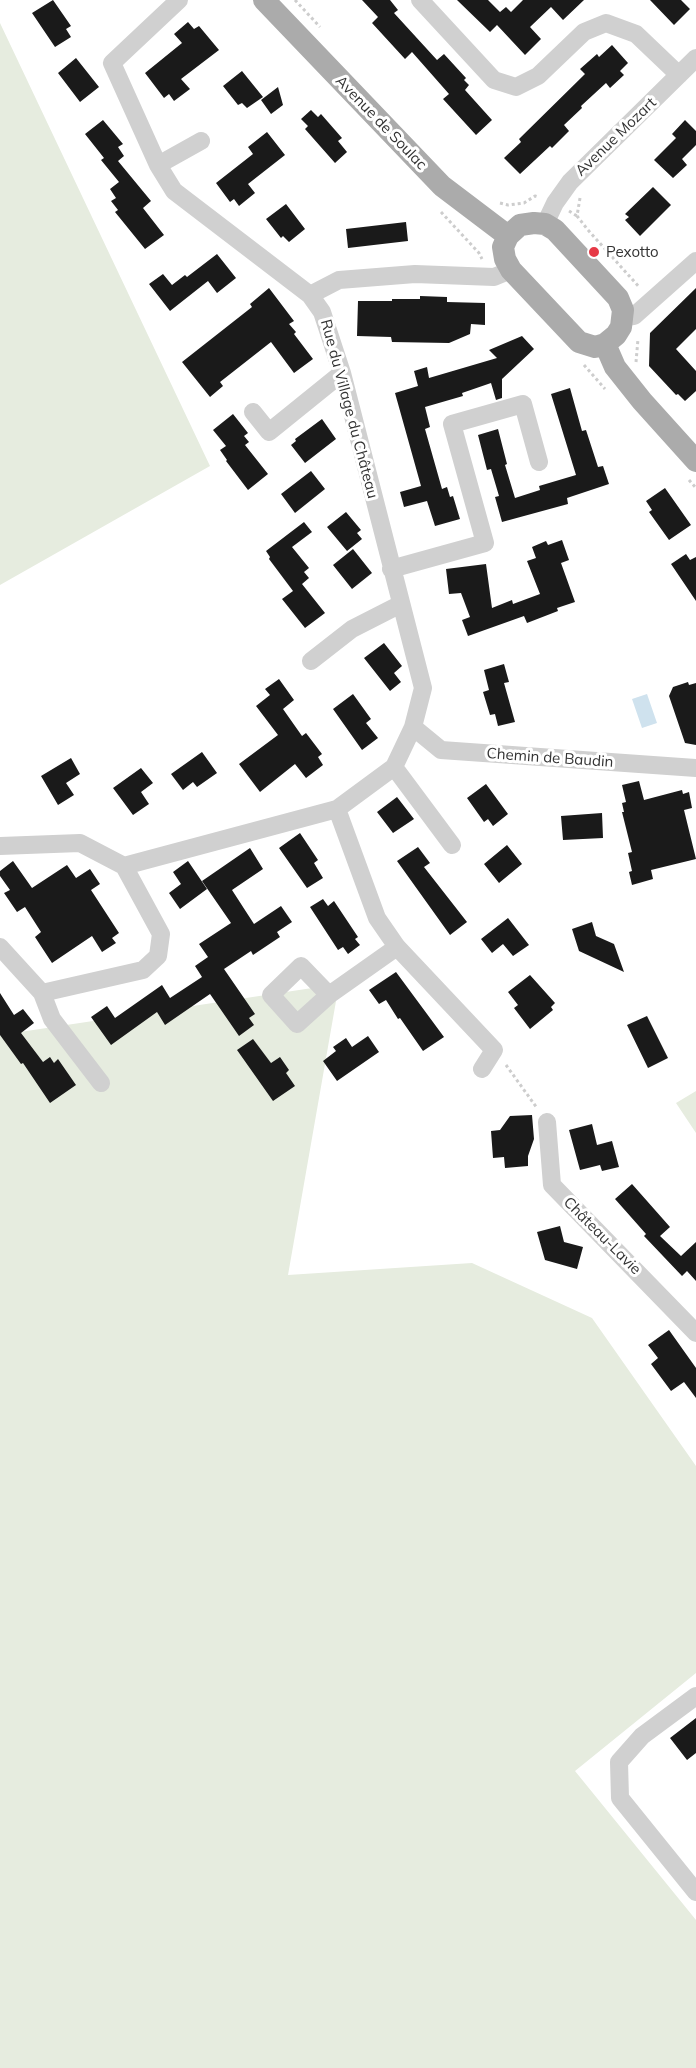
<!DOCTYPE html>
<meta charset="utf-8">
<style>
body{margin:0}
canvas{display:block;background:#fff}
</style>
<canvas width="696" height="2068"></canvas>
<script>
const ctx = document.querySelector('canvas').getContext('2d');
ctx.lineJoin = 'round';
function fillPath(path, color) { ctx.fillStyle = color; ctx.fill(path, 'evenodd'); }
const shape = rows => new Path2D(rows.map(r => 'M' + r).join(''));
function strokePath(path, color, width, dash) { ctx.strokeStyle = color; ctx.lineWidth = width; ctx.lineCap = dash ? 'butt' : 'round'; ctx.setLineDash(dash || []); ctx.stroke(path); }
function write(font, color, halo, rows, align = 'center') {
  ctx.font = font + ' Mulish,sans-serif'; ctx.lineWidth = 6; ctx.setLineDash([]); ctx.textBaseline = 'middle'; ctx.strokeStyle = halo; ctx.fillStyle = color; for (const [text, x, y, turn = 0] of rows) {
    ctx.save(); ctx.translate(x, y); ctx.rotate((+turn || 0) * Math.PI / 180); ctx.textAlign = isNaN(turn) ? turn : align; if (halo) ctx.strokeText(text, 0, 0); ctx.fillText(text, 0, 0); ctx.restore();
  }
}
const green = shape([
 [0,23,210,466,0,585],
 [339,984,288,1275,472,1263,592,1318,696,1466,696,1673,575,1771,696,1920,696,2068,0,2068,0,1035],
 [696,1091,696,1133,676,1103]
]);
const water = shape([
 [647,694,657,723,642,728,632,699]
]);
const building = shape([
 [53,0,71,26,66,29,71,37,55,47,32,13],
 [362,0,390,0,398,10,394,13,437,60,444,54,466,78,464,80,469,85,465,90,492,120,476,135,443,99,449,94,412,52,405,59,372,23,378,17],
 [457,0,488,0,500,12,506,7,511,12,523,0,584,0,563,20,551,7,530,27,541,39,525,55,497,25,490,32],
 [650,0,681,0,690,9,674,25],
 [188,22,194,29,199,26,219,50,181,79,190,89,174,101,169,94,164,98,145,73,182,43,174,34],
 [612,45,628,63,620,71,624,75,610,88,606,83,581,106,582,108,564,125,569,131,552,148,550,146,520,174,504,158,521,142,519,139,585,74,580,69,597,54,599,57],
 [76,58,99,87,80,102,58,73],
 [242,71,263,97,247,108,242,103,238,105,223,86],
 [278,87,283,105,271,114,261,100],
 [311,110,318,117,321,114,342,138,338,141,347,152,335,163,305,129,308,126,301,119],
 [103,120,123,144,118,147,124,156,118,161,151,201,143,208,164,235,145,249,115,212,118,210,111,201,116,198,110,189,119,182,101,160,104,158,85,134],
 [685,120,696,131,696,145,682,159,687,165,673,178,654,160,676,138,672,134],
 [267,132,285,155,248,184,255,193,239,206,234,199,230,202,216,183,253,154,248,147],
 [653,187,671,205,640,236,625,220,629,217,625,214],
 [286,204,305,229,289,242,283,236,281,238,266,219],
 [406,222,408,241,348,248,346,229],
 [217,254,236,278,217,293,208,281,170,311,149,284,163,274,172,285,185,275,187,277],
 [269,288,294,321,289,324,296,332,294,334,313,359,294,373,271,342,220,382,223,386,210,397,182,362,252,307,250,304],
 [696,288,696,329,676,349,696,371,696,391,685,401,678,394,676,395,649,366,650,333],
 [420,296,447,297,447,302,485,303,485,325,471,324,470,334,449,343,392,342,391,337,357,336,358,301,392,301,392,299,420,299],
 [522,336,534,349,502,379,502,398,496,400,491,383,462,393,463,396,425,407,430,427,425,429,442,489,447,487,450,497,453,496,460,519,435,526,427,501,404,507,400,492,421,486,395,393,418,386,414,371,427,367,429,378,497,358,489,350],
 [570,388,582,431,586,430,598,467,603,466,609,484,567,498,568,504,502,522,495,497,499,496,491,469,487,470,478,435,498,429,507,464,505,465,515,498,540,490,539,486,576,475,551,394],
 [233,414,248,433,244,436,249,442,245,445,268,474,248,490,226,461,227,460,220,450,226,446,213,430],
 [322,419,336,439,305,463,291,445,296,441,295,439],
 [311,471,325,489,295,513,281,494],
 [665,488,691,525,669,540,649,512,652,510,646,501],
 [346,512,361,530,357,533,362,539,347,551,327,527],
 [304,522,312,532,292,547,309,568,304,572,309,578,302,584,325,613,305,628,282,599,293,591,269,559,270,557,266,551],
 [562,540,569,560,561,563,575,602,557,608,558,611,527,623,524,616,468,636,462,620,470,617,461,593,449,594,446,569,486,564,492,608,512,600,513,604,540,594,527,561,536,558,532,547,546,541,548,545],
 [353,549,372,573,352,589,333,565],
 [686,554,690,560,696,557,696,601,671,564],
 [384,643,402,666,394,673,401,682,390,691,364,658],
 [504,664,509,682,504,683,515,722,498,726,495,714,490,715,483,692,489,690,484,670],
 [279,679,294,700,283,709,302,736,306,733,322,754,318,757,323,765,306,778,295,764,260,792,239,764,278,735,256,706,270,695,265,689],
 [688,682,689,685,696,683,696,745,685,743,669,696,673,687],
 [353,694,371,719,366,723,378,738,362,750,333,709],
 [202,752,217,773,197,787,193,782,183,790,171,774],
 [71,758,80,774,66,783,74,795,58,805,41,776],
 [141,768,153,783,141,792,149,804,133,815,113,788],
 [639,781,644,800,682,790,683,794,689,792,692,808,684,810,696,859,651,870,653,879,632,885,629,872,632,871,628,853,632,852,622,812,624,812,622,803,626,802,622,785],
 [486,784,508,814,493,826,488,819,484,822,467,798],
 [397,797,414,819,393,833,377,812],
 [602,813,603,838,563,840,561,816],
 [300,833,318,860,314,863,323,878,307,888,279,848],
 [507,845,522,864,499,883,484,864],
 [418,847,430,863,424,867,467,922,450,935,397,861],
 [250,848,263,869,232,890,254,924,281,906,292,922,277,932,280,937,253,955,251,951,224,969,255,1014,249,1018,254,1025,239,1036,210,994,165,1025,157,1012,111,1045,91,1017,107,1006,115,1018,162,985,170,998,202,977,195,966,208,957,199,944,231,923,202,881],
 [13,861,32,888,67,865,76,878,90,869,100,884,91,890,119,933,112,938,116,943,102,952,92,936,52,963,35,937,41,932,25,907,17,912,4,893,10,890,0,876,0,871],
 [188,861,207,889,180,909,169,893,181,884,173,872],
 [323,899,328,906,334,901,358,937,355,939,360,945,348,954,343,947,338,950,310,907],
 [508,918,529,945,513,956,503,944,492,953,481,939],
 [592,922,596,936,614,944,624,972,579,951,572,929],
 [396,972,444,1037,423,1051,400,1018,398,1019,386,1000,379,1004,369,990],
 [530,975,555,1003,551,1007,553,1010,530,1029,514,1008,518,1005,508,992],
 [0,993,14,1015,23,1009,34,1023,21,1033,43,1062,50,1057,54,1063,58,1059,76,1085,50,1103,23,1063,21,1064,0,1035],
 [647,1016,668,1058,648,1068,627,1025],
 [368,1036,379,1052,337,1081,323,1061,336,1051,333,1047,346,1038,352,1047],
 [253,1039,271,1063,280,1057,289,1070,286,1073,295,1086,273,1101,237,1050],
 [532,1115,534,1139,528,1156,528,1166,505,1168,504,1157,493,1158,491,1131,500,1130,510,1116],
 [592,1124,597,1145,612,1141,619,1167,602,1171,600,1165,580,1170,569,1130],
 [632,1184,670,1227,660,1236,681,1256,696,1242,696,1281,687,1271,682,1276,644,1236,646,1234,615,1199],
 [560,1226,564,1242,583,1247,577,1269,545,1260,537,1232],
 [669,1330,696,1368,696,1398,684,1382,671,1391,651,1364,658,1358,648,1345],
 [696,1718,696,1753,687,1760,670,1738]
]);
const path = shape([
 [295,0,320,27],
 [580,198,577,216,588,230,640,288],
 [500,203,508,205,524,203,535,196,538,197],
 [569,211,577,216],
 [441,212,479,253,482,259],
 [636,362,638,339],
 [584,365,605,389],
 [689,480,696,488],
 [506,1065,537,1108]
]);
const minor = shape([
 [420,0,494,80,516,87,538,76,584,32,606,23,636,34,679,75],
 [158,165,201,141],
 [545,224,555,203,570,182,696,58],
 [310,295,339,280,415,274,494,277,511,270],
 [623,318,634,316,696,261],
 [253,412,269,432,342,373],
 [391,569,485,543,452,424,523,404,539,462],
 [311,661,352,629,401,604],
 [413,727,441,750,696,768],
 [394,767,452,845],
 [337,809,377,918,397,947,494,1050,482,1069],
 [0,846,80,843,124,866,161,934,158,956,143,970,42,993,0,947],
 [124,866,337,809,394,767,413,727,423,688,342,373,322,312,310,295,174,191,158,165,112,63,179,0],
 [42,993,52,1019,101,1083],
 [329,995,301,966,271,995,297,1024,329,995,397,947],
 [547,1122,552,1185,696,1333],
 [696,1696,642,1736,619,1762,620,1798,696,1892]
]);
const major = shape([
 [264,0,442,186,508,236],
 [534,223,545,224,555,230,618,298,623,310,621,327,616,335,605,344,595,347,579,342,511,270,505,259,503,247,508,236,520,225,534,223],
 [605,344,615,367,642,401,696,461]
]);
const markers = [
 [594,252,6,"#e63946"]
];
const streetNames = [
 ["Avenue de Soulac",381,123,46],
 ["Avenue Mozart",616,137,-44],
 ["Rue du Village du Château",349,409,75],
 ["Chemin de Baudin",550,758,4],
 ["Château-Lavie",602,1236,45]
];
const poiNames = [
 ["Pexotto",606,252]
];
fillPath(green, '#e6ecdf');
fillPath(water, '#cfe2ee');
fillPath(building, '#1a1a1a');
strokePath(path, '#cdcdcd', 3, [3, 3]);
strokePath(minor, '#d0d0d0', 18);
strokePath(major, '#ababab', 22);
for (const [x, y, r, color] of markers) { const dot = new Path2D(); dot.arc(x, y, r, 0, 2 * Math.PI); ctx.fillStyle = color; ctx.fill(dot); strokePath(dot, '#fff', 2); }
write('15px', '#333', '#fff', streetNames);
write('15px', '#333', '#fff', poiNames, 'left');
</script>
